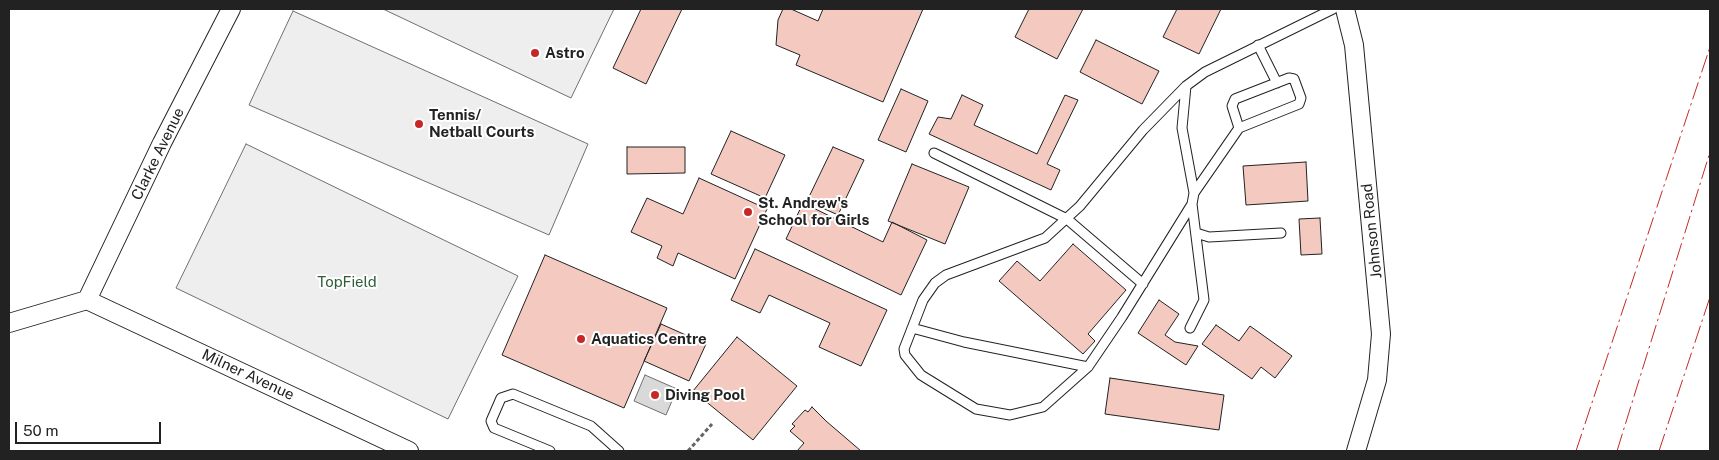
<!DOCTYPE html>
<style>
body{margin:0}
#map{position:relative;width:1719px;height:460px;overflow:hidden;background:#fff;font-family:"Public Sans",sans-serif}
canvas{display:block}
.frame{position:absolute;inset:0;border:10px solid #222;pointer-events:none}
.scale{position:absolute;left:15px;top:422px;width:146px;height:22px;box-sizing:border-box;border:2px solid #222;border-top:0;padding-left:6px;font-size:15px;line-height:18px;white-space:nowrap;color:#222;-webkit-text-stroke:4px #fff;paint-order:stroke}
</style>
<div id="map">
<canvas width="1719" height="460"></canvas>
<div class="frame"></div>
<div class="scale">50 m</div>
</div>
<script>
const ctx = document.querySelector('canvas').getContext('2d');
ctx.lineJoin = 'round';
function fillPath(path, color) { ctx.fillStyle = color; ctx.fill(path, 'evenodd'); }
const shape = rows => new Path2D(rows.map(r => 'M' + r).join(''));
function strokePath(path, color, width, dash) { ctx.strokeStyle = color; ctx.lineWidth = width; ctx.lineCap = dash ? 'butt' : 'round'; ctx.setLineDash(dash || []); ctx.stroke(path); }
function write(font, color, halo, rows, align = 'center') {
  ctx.font = font + ' "Public Sans",sans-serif'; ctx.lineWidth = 4; ctx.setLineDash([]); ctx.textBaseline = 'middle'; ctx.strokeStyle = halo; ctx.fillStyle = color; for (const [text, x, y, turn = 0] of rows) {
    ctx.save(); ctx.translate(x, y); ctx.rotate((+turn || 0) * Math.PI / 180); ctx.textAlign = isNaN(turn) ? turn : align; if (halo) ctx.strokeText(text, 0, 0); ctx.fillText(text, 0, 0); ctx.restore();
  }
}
const green = shape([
 [383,9,614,9,571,98,383,9],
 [293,11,588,144,549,235,249,105,293,11],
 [246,144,518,276,448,419,176,288,246,144]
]);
const water = shape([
 [645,375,677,389,666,415,634,401,645,375]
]);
const building = shape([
 [641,9,682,9,646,84,613,68,641,9],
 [783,9,791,9,818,21,823,9,923,9,883,102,796,65,800,55,776,45,778,20,783,9],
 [1029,9,1083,9,1057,59,1015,37,1029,9],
 [1177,9,1221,9,1199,54,1163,37,1177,9],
 [1096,40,1159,71,1142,104,1080,72,1096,40],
 [901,89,928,101,906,152,878,140,901,89],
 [962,95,983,105,974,125,1037,154,1065,95,1078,100,1047,164,1060,170,1051,190,929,134,938,117,951,119,962,95],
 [731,131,785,155,765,198,711,174,731,131],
 [627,147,685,147,685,173,627,174,627,147],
 [833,147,864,160,838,215,807,201,833,147],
 [1306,162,1308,201,1246,205,1243,166,1306,162],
 [912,164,969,187,945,244,888,221,912,164],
 [699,178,767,209,735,279,678,253,673,266,657,258,662,246,631,232,647,198,683,214,699,178],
 [803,203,883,242,892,222,927,240,901,295,786,239,803,203],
 [1320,218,1322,254,1301,255,1299,219,1320,218],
 [1073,244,1126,290,1088,334,1095,341,1083,354,999,281,1017,261,1040,281,1073,244],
 [755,249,887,310,861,366,819,347,830,323,769,295,760,313,731,300,755,249],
 [545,255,667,308,624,408,502,355,545,255],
 [1159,300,1179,314,1165,335,1175,342,1198,346,1186,365,1138,333,1159,300],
 [661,324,706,344,689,381,644,361,661,324],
 [1216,325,1239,341,1250,326,1292,356,1275,378,1261,367,1252,379,1202,344,1216,325],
 [737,337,797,386,753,440,693,391,737,337],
 [1110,378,1224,395,1219,430,1105,414,1110,378],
 [812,407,826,421,861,451,797,451,804,443,790,431,795,426,792,424,805,410,808,412,812,407]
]);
const path = shape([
 [688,451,712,424]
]);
const service = shape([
 [1258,45,1277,83],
 [1186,86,1182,128,1194,193,1192,204,1122,317,1088,367,1043,407,1010,415,976,409,921,375,905,355,904,349,923,300,935,283,946,275,1045,238,1080,206,1143,130,1186,86,1205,72,1333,9],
 [934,153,1067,219,1143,284],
 [1194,193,1239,128,1299,104,1301,98,1294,79,1289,78,1235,99,1232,106,1239,128],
 [1196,233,1209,237,1281,233],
 [912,328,964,342,1088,367],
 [1190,328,1204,300,1192,204],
 [550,451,494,428,491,421,501,398,513,394,591,426,619,451]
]);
const minor = shape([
 [1345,9,1354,45,1381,334,1377,380,1356,451],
 [87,300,409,451],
 [87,300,162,143,231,9],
 [9,323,87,300]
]);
const power = shape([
 [1576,451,1710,47],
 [1617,451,1710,152],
 [1659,451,1710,297]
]);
const markers = [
 [535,53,5,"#c62828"],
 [419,124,5,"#c62828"],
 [748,212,5,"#c62828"],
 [581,339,5,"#c62828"],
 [655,395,5,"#c62828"]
];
const poiNames = [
 ["Astro",545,53],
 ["Tennis/",429,115],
 ["Netball Courts",429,132],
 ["St. Andrew's",758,203],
 ["School for Girls",758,220],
 ["Aquatics Centre",591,339],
 ["Diving Pool",665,395]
];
const streetNames = [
 ["Clarke Avenue",158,154,-64],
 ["Johnson Road",1372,231,-96],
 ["Milner Avenue",248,375,25]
];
const parkNames = [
 ["TopField",347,282]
];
fillPath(green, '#eee');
strokePath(green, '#6f6f6f', 1);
fillPath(water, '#d9d9d9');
strokePath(water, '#6f6f6f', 1);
fillPath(building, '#f3c9c0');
strokePath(building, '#222', 1);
strokePath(service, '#222', 11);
strokePath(minor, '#222', 20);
strokePath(path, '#646464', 3, [4, 2.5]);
strokePath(service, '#fff', 9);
strokePath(minor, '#fff', 18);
strokePath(power, '#c62828', 1, [18, 4, 2.5, 4]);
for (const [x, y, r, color] of markers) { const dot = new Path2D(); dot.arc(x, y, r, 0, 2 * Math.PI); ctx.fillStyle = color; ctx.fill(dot); strokePath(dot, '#fff', 2); }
write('bold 15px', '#222', '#fff', poiNames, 'left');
write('15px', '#222', '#fff', streetNames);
write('15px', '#2f5e38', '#fff', parkNames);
</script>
